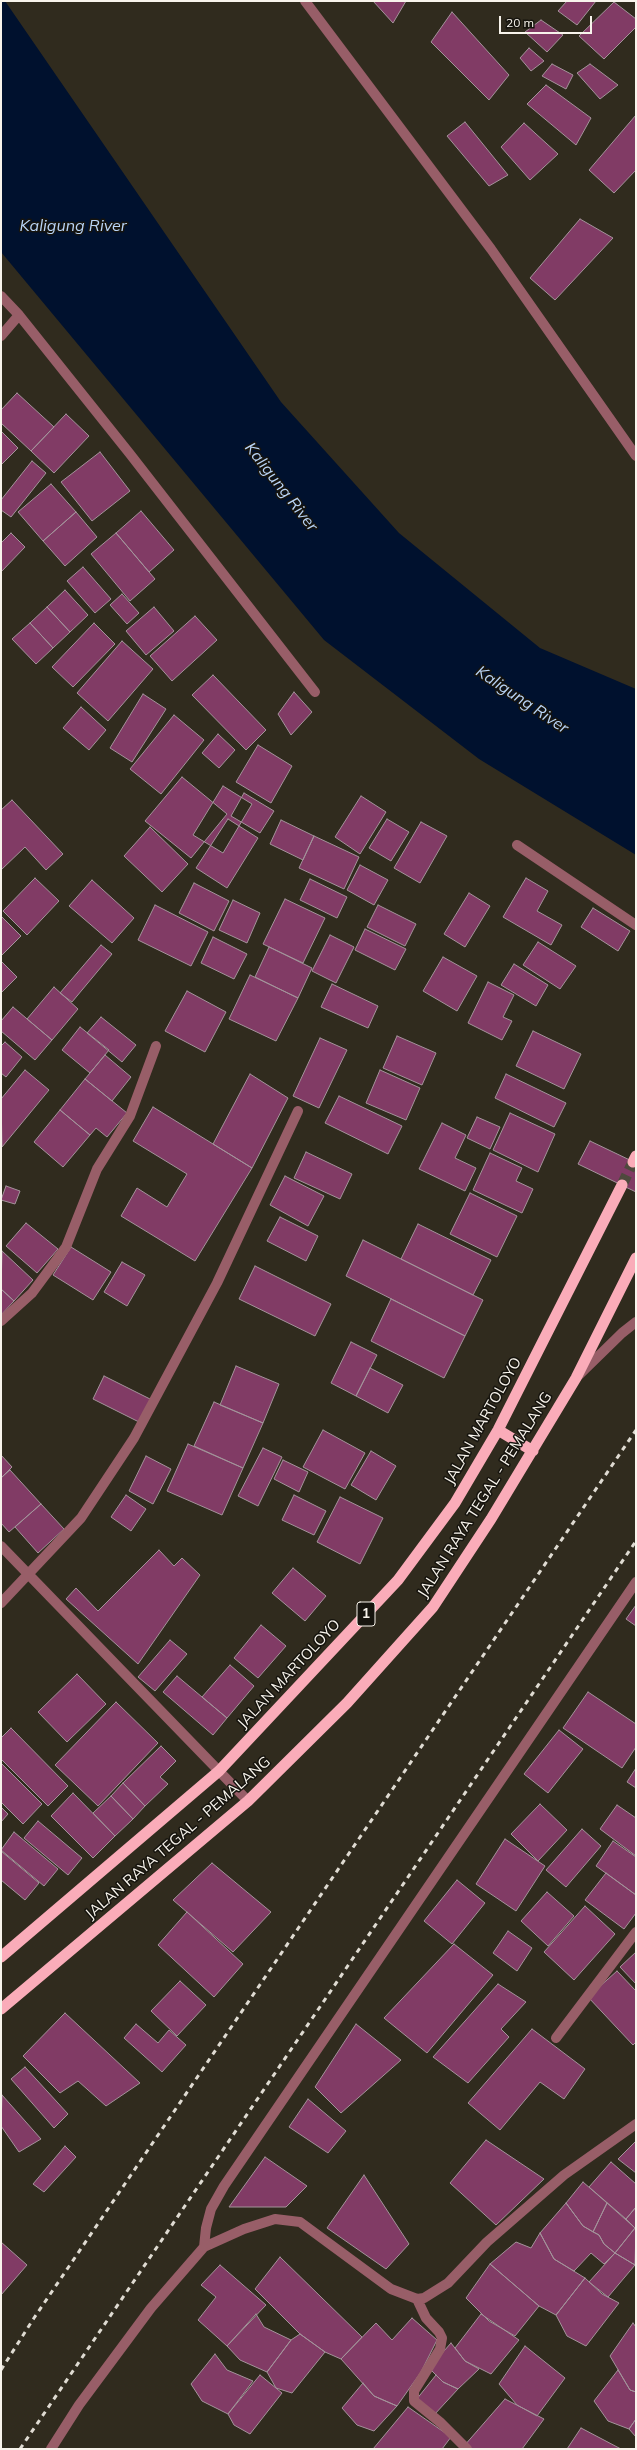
<!DOCTYPE html>
<style>
body{margin:0}
#map{position:relative;width:637px;height:2450px;overflow:hidden;background:#302b1e;font-family:Mulish,sans-serif}
canvas{display:block}
.frame{position:absolute;inset:0;border:2px solid #f8f4ec;pointer-events:none}
.scale{position:absolute;left:499px;top:16px;width:93px;height:18px;box-sizing:border-box;border:2px solid #f8f4ec;border-top:0;padding-left:5px;font-size:12px;line-height:14px;white-space:nowrap;color:#f8f4ec;-webkit-text-stroke:3px #16140e;paint-order:stroke}
</style>
<div id="map">
<canvas width="637" height="2450"></canvas>
<div class="frame"></div>
<div class="scale">20 m</div>
</div>
<script>
const ctx = document.querySelector('canvas').getContext('2d');
ctx.lineJoin = 'round';
function fillPath(path, color) { ctx.fillStyle = color; ctx.fill(path, 'evenodd'); }
const shape = rows => new Path2D(rows.map(r => 'M' + r).join(''));
function strokePath(path, color, width, dash) { ctx.strokeStyle = color; ctx.lineWidth = width; ctx.lineCap = dash ? 'butt' : 'round'; ctx.setLineDash(dash || []); ctx.stroke(path); }
function write(font, color, halo, rows, align = 'center') {
  ctx.font = font + ' Mulish,sans-serif'; ctx.lineWidth = 3; ctx.setLineDash([]); ctx.textBaseline = 'middle'; ctx.strokeStyle = halo; ctx.fillStyle = color; for (const [text, x, y, turn = 0] of rows) {
    ctx.save(); ctx.translate(x, y); ctx.rotate((+turn || 0) * Math.PI / 180); ctx.textAlign = isNaN(turn) ? turn : align; if (halo) ctx.strokeText(text, 0, 0); ctx.fillText(text, 0, 0); ctx.restore();
  }
}
const water = shape([
 [1,1,5,1,281,402,399,533,540,648,636,689,636,855,479,759,324,640,1,252]
]);
const building = shape([
 [373,1,406,1,393,23,373,1],
 [567,1,596,1,577,25,558,11,567,1],
 [614,2,636,19,636,27,604,59,579,36,614,2],
 [452,12,509,75,489,100,431,42,452,12],
 [541,20,563,35,547,52,525,32,541,20],
 [529,48,544,61,531,71,520,58,529,48],
 [552,64,573,75,566,89,542,76,552,64],
 [590,64,618,85,600,99,577,73,590,64],
 [546,85,591,118,576,145,527,104,546,85],
 [636,115,636,170,614,193,589,170,636,115],
 [465,122,508,175,489,186,447,136,465,122],
 [524,123,558,154,530,180,501,147,524,123],
 [580,219,613,238,555,300,530,278,580,219],
 [17,393,54,427,31,451,1,423,1,410,17,393],
 [66,414,89,436,54,473,31,451,66,414],
 [1,431,18,448,1,465,1,431],
 [100,452,130,491,92,521,61,482,100,452],
 [32,461,46,473,11,517,1,510,1,500,32,461],
 [51,484,76,512,43,541,18,512,51,484],
 [141,511,174,550,149,572,116,533,141,511],
 [76,512,97,537,65,566,43,541,76,512],
 [11,533,25,547,1,572,1,543,11,533],
 [116,533,155,579,130,601,91,554,116,533],
 [83,567,111,599,95,613,67,581,83,567],
 [65,590,88,615,70,632,47,607,65,590],
 [122,594,139,613,127,624,110,605,122,594],
 [47,607,70,632,53,648,30,623,47,607],
 [154,607,174,631,146,655,126,631,154,607],
 [195,616,217,640,172,681,150,656,195,616],
 [30,623,53,648,36,664,12,639,30,623],
 [94,623,115,644,73,687,52,667,94,623],
 [122,641,153,669,108,721,77,693,122,641],
 [213,675,266,730,246,750,192,695,213,675],
 [294,692,312,712,291,735,278,714,294,692],
 [143,694,166,709,132,762,110,748,143,694],
 [81,707,106,730,89,750,63,728,81,707],
 [174,715,204,740,161,794,130,769,174,715],
 [218,734,235,750,219,768,202,753,218,734],
 [258,745,292,766,271,803,236,782,258,745],
 [182,777,227,814,191,858,145,821,182,777],
 [223,786,252,804,223,853,193,835,223,786],
 [244,793,274,811,260,833,231,816,244,793],
 [361,796,386,812,360,854,335,837,361,796],
 [12,800,63,854,46,870,25,847,1,870,1,810,12,800],
 [228,819,258,838,227,888,196,868,228,819],
 [387,819,409,832,391,861,369,848,387,819],
 [281,820,314,836,303,860,270,844,281,820],
 [421,822,447,836,420,883,394,868,421,822],
 [150,827,188,864,162,892,124,856,150,827],
 [314,836,359,857,344,889,299,868,314,836],
 [360,865,388,880,374,905,347,890,360,865],
 [35,878,59,901,27,935,3,911,35,878],
 [526,878,548,891,537,911,562,925,551,945,503,917,526,878],
 [310,879,347,897,337,918,300,900,310,879],
 [92,880,134,918,112,943,69,906,92,880],
 [194,883,229,901,214,931,179,913,194,883],
 [469,893,490,906,465,947,444,934,469,893],
 [285,899,325,918,303,963,263,944,285,899],
 [233,900,260,913,247,943,219,930,233,900],
 [155,905,208,932,191,966,138,940,155,905],
 [378,905,416,924,405,946,367,927,378,905],
 [593,908,630,931,618,951,581,927,593,908],
 [1,916,21,936,1,956,1,916],
 [365,929,406,949,395,970,355,950,365,929],
 [330,935,354,947,336,983,312,971,330,935],
 [213,937,247,954,234,979,201,963,213,937],
 [538,942,576,966,560,989,523,965,538,942],
 [101,945,112,954,72,1002,60,993,101,945],
 [269,947,312,968,298,998,255,977,269,947],
 [443,957,477,976,457,1011,423,991,443,957],
 [1,961,17,977,1,993,1,961],
 [514,964,548,985,536,1006,501,985,514,964],
 [250,975,298,998,276,1041,229,1019,250,975],
 [488,982,514,995,503,1017,512,1021,502,1040,468,1023,488,982],
 [332,984,378,1006,368,1028,321,1007,332,984],
 [54,987,78,1009,52,1040,27,1019,54,987],
 [187,991,226,1012,205,1052,165,1031,187,991],
 [13,1007,52,1040,35,1060,1,1031,1,1021,13,1007],
 [101,1017,136,1045,122,1062,87,1033,101,1017],
 [80,1027,109,1050,90,1073,62,1050,80,1027],
 [533,1031,581,1054,564,1089,516,1066,533,1031],
 [397,1036,436,1053,422,1085,383,1068,397,1036],
 [320,1038,347,1050,319,1108,293,1096,320,1038],
 [5,1042,22,1057,6,1077,1,1073,1,1046,5,1042],
 [105,1055,131,1077,112,1101,85,1079,105,1055],
 [25,1070,49,1090,2,1147,1,1099,25,1070],
 [380,1070,420,1088,406,1120,366,1103,380,1070],
 [250,1074,288,1098,252,1168,213,1144,250,1074],
 [506,1074,566,1103,554,1127,495,1098,506,1074],
 [85,1079,127,1113,107,1137,96,1128,90,1135,60,1110,85,1079],
 [339,1096,402,1126,388,1154,325,1123,339,1096],
 [153,1107,252,1168,195,1261,121,1216,137,1188,167,1207,187,1174,133,1141,153,1107],
 [60,1110,90,1135,63,1167,34,1142,60,1110],
 [510,1113,555,1134,538,1172,493,1150,510,1113],
 [477,1117,500,1127,490,1149,467,1138,477,1117],
 [442,1123,466,1135,455,1158,476,1168,465,1191,419,1169,442,1123],
 [590,1141,636,1163,636,1192,578,1164,590,1141],
 [306,1152,352,1174,340,1199,294,1178,306,1152],
 [490,1153,522,1168,516,1181,533,1189,522,1213,473,1190,490,1153],
 [285,1176,324,1196,308,1226,270,1205,285,1176],
 [6,1186,20,1191,15,1204,1,1200,6,1186],
 [470,1193,517,1216,497,1257,450,1234,470,1193],
 [280,1217,318,1236,306,1261,267,1241,280,1217],
 [26,1223,58,1249,37,1273,6,1246,26,1223],
 [418,1224,491,1260,473,1295,401,1259,418,1224],
 [363,1240,483,1300,465,1336,346,1276,363,1240],
 [71,1247,111,1272,93,1300,53,1275,71,1247],
 [2,1251,33,1280,14,1301,1,1289,2,1251],
 [122,1262,145,1275,127,1306,104,1292,122,1262],
 [255,1266,331,1304,315,1336,239,1299,255,1266],
 [1,1289,14,1301,1,1315,1,1289],
 [391,1299,465,1336,444,1378,371,1341,391,1299],
 [351,1342,377,1355,356,1396,331,1383,351,1342],
 [236,1366,279,1384,263,1423,220,1405,236,1366],
 [370,1368,403,1385,388,1413,356,1396,370,1368],
 [104,1376,152,1400,141,1423,93,1399,104,1376],
 [214,1402,263,1423,243,1468,194,1446,214,1402],
 [323,1430,365,1453,345,1489,303,1467,323,1430],
 [188,1444,243,1468,222,1515,167,1491,188,1444],
 [263,1448,282,1457,258,1506,238,1496,263,1448],
 [371,1451,396,1466,376,1500,351,1485,371,1451],
 [1,1455,12,1467,1,1478,1,1455],
 [146,1456,171,1469,153,1504,129,1491,146,1456],
 [283,1460,308,1472,299,1492,274,1479,283,1460],
 [10,1470,41,1504,9,1532,1,1523,1,1478,10,1470],
 [126,1495,146,1509,131,1531,111,1517,126,1495],
 [294,1495,326,1511,314,1535,282,1520,294,1495],
 [340,1497,383,1518,360,1564,317,1542,340,1497],
 [41,1504,64,1529,38,1553,15,1527,41,1504],
 [159,1550,174,1566,182,1558,200,1575,138,1664,66,1599,76,1588,98,1611,159,1550],
 [293,1568,326,1596,305,1621,272,1593,293,1568],
 [636,1605,636,1626,626,1619,636,1605],
 [261,1625,286,1646,258,1678,234,1658,261,1625],
 [170,1640,187,1654,155,1691,138,1677,170,1640],
 [230,1665,254,1686,227,1718,202,1697,230,1665],
 [77,1674,106,1704,67,1742,38,1712,77,1674],
 [177,1676,227,1718,213,1735,163,1692,177,1676],
 [588,1692,636,1724,636,1747,622,1768,563,1728,588,1692],
 [116,1702,158,1743,98,1806,55,1765,116,1702],
 [11,1728,68,1786,48,1806,1,1759,1,1738,11,1728],
 [559,1730,583,1749,548,1793,524,1774,559,1730],
 [161,1746,176,1761,160,1777,168,1784,145,1806,123,1783,161,1746],
 [1,1763,42,1804,23,1824,1,1802,1,1763],
 [636,1768,636,1788,627,1782,636,1768],
 [123,1783,145,1806,133,1819,111,1796,123,1783],
 [73,1793,115,1836,93,1858,51,1816,73,1793],
 [111,1796,133,1819,115,1836,93,1813,111,1796],
 [540,1804,567,1830,538,1861,511,1834,540,1804],
 [617,1805,636,1818,636,1856,600,1829,617,1805],
 [1,1807,8,1814,1,1822,1,1807],
 [38,1821,82,1858,68,1875,24,1838,38,1821],
 [582,1829,601,1846,566,1887,546,1870,582,1829],
 [14,1832,58,1869,44,1886,1,1850,14,1832],
 [505,1839,545,1866,516,1911,476,1884,505,1839],
 [613,1841,636,1857,636,1895,596,1866,613,1841],
 [1,1851,39,1883,25,1900,1,1880,1,1851],
 [212,1863,271,1912,233,1952,173,1900,212,1863],
 [606,1873,636,1895,636,1913,624,1929,585,1900,606,1873],
 [457,1880,485,1903,452,1944,424,1921,457,1880],
 [547,1892,574,1916,548,1946,521,1921,547,1892],
 [585,1906,615,1934,574,1980,544,1952,585,1906],
 [187,1912,243,1964,214,1997,158,1945,187,1912],
 [508,1931,532,1948,517,1971,493,1953,508,1931],
 [454,1944,493,1975,427,2053,384,2018,454,1944],
 [636,1952,636,1984,620,1967,636,1952],
 [617,1971,636,1991,636,2042,633,2045,588,1997,617,1971],
 [180,1981,206,2005,177,2036,151,2011,180,1981],
 [498,1984,526,2002,501,2029,509,2037,468,2083,433,2057,498,1984],
 [65,2013,140,2083,106,2106,78,2081,60,2093,23,2056,65,2013],
 [136,2024,158,2043,169,2030,186,2045,162,2072,124,2038,136,2024],
 [356,2024,401,2060,341,2113,315,2087,356,2024],
 [532,2029,585,2069,564,2099,540,2082,500,2130,468,2103,532,2029],
 [25,2067,68,2114,54,2128,11,2079,25,2067],
 [2,2095,41,2139,19,2152,1,2126,2,2095],
 [308,2099,346,2131,328,2153,289,2127,308,2099],
 [486,2140,544,2179,496,2225,450,2183,486,2140],
 [636,2141,636,2173,618,2159,636,2141],
 [65,2146,76,2157,44,2192,33,2184,65,2146],
 [265,2157,307,2186,286,2207,229,2207,265,2157],
 [611,2162,636,2184,636,2207,626,2219,589,2187,611,2162],
 [364,2175,409,2244,386,2269,327,2228,364,2175],
 [583,2182,607,2203,593,2232,583,2226,566,2203,583,2182],
 [566,2203,583,2226,599,2235,604,2244,615,2253,604,2264,591,2253,574,2271,554,2259,540,2233,566,2203],
 [607,2203,635,2228,615,2253,604,2244,599,2235,593,2232,607,2203],
 [636,2207,636,2229,626,2219,636,2207],
 [635,2228,636,2229,635,2265,615,2253,635,2228],
 [540,2233,554,2259,585,2278,556,2315,539,2306,490,2264,516,2242,531,2248,540,2233],
 [1,2242,27,2265,1,2295,1,2242],
 [615,2253,635,2265,608,2297,589,2282,615,2253],
 [280,2257,362,2337,341,2359,325,2352,300,2334,255,2289,280,2257],
 [490,2264,539,2306,515,2336,489,2321,466,2298,490,2264],
 [220,2265,266,2305,227,2346,198,2320,216,2297,201,2285,220,2265],
 [585,2278,602,2294,619,2303,586,2346,567,2336,556,2315,585,2278],
 [256,2314,264,2327,291,2340,267,2372,240,2360,227,2346,256,2314],
 [481,2314,519,2340,491,2374,465,2361,455,2348,481,2314],
 [412,2318,437,2340,421,2372,397,2406,374,2396,341,2359,376,2323,392,2340,412,2318],
 [633,2323,636,2327,636,2392,630,2390,610,2356,633,2323],
 [300,2334,325,2352,292,2393,276,2388,267,2372,291,2340,300,2334],
 [451,2343,465,2361,479,2369,458,2389,443,2382,429,2368,451,2343],
 [525,2346,565,2378,537,2416,517,2405,499,2384,525,2346],
 [215,2354,227,2370,253,2381,228,2414,202,2401,191,2384,215,2354],
 [618,2370,630,2390,636,2392,636,2419,629,2429,608,2421,594,2401,618,2370],
 [260,2375,282,2393,250,2434,234,2425,228,2414,260,2375],
 [436,2375,443,2382,458,2389,434,2415,416,2400,436,2375],
 [363,2383,374,2396,397,2406,374,2431,357,2425,342,2408,363,2383],
 [505,2399,544,2419,522,2449,469,2449,464,2446,505,2399],
 [408,2407,451,2437,442,2449,373,2449,408,2407],
 [636,2419,636,2437,629,2429,636,2419],
 [581,2428,621,2449,567,2449,581,2428]
]);
const trunkTunnel = shape([
 [622,1185,633,1162]
]);
const service = shape([
 [1,1321,32,1293,66,1247,97,1169,130,1116,156,1046]
]);
const minor = shape([
 [305,1,491,249,636,456],
 [1,296,19,315,130,454,315,692],
 [1,336,19,315],
 [517,845,636,925],
 [579,1375,622,1333,636,1322],
 [1,1546,248,1801],
 [1,1603,81,1518,134,1438,217,1283,298,1111],
 [556,2038,636,1932],
 [204,2247,206,2228,211,2209,224,2186,636,1582],
 [417,2299,426,2318,439,2332,442,2338,440,2349,414,2391,414,2401,441,2423,467,2449],
 [51,2449,79,2405,151,2308,204,2247,244,2229,275,2219,300,2222,391,2289,417,2299,424,2298,448,2283,487,2242,564,2175,636,2124]
]);
const trunk = shape([
 [633,1162,636,1156],
 [498,1430,533,1451],
 [1,1957,219,1771,398,1580,455,1503,498,1430,622,1185],
 [1,2009,248,1801,347,1703,433,1607,491,1519,576,1378,636,1258]
]);
const rail = shape([
 [1,2370,34,2318,636,1430],
 [20,2449,636,1541]
]);
const shields = [
 [366,1614,18]
];
const shieldNames = [
 ["1",366,1614]
];
const streetNames = [
 ["JALAN MARTOLOYO",483,1421,-61],
 ["JALAN RAYA TEGAL - PEMALANG",485,1495,-58],
 ["JALAN MARTOLOYO",289,1674,-47],
 ["JALAN RAYA TEGAL - PEMALANG",178,1838,-41]
];
const waterNames = [
 ["Kaligung River",73,226],
 ["Kaligung River",281,487,52],
 ["Kaligung River",522,700,34]
];
fillPath(water, '#00112e');
fillPath(building, '#813b65');
strokePath(building, '#a4939b', 1);
strokePath(trunkTunnel, '#4e493d', 11, [11, 5.5]);
strokePath(service, '#985e68', 10);
strokePath(minor, '#985e68', 10);
strokePath(trunk, '#faacb9', 11);
strokePath(rail, '#dfdbd2', 3, [5, 5]);
for (const [x, y, w] of shields) { const box = new Path2D(); box.roundRect(x - w / 2, y - 12, w, 24, 3); ctx.fillStyle = '#16140e'; ctx.fill(box); strokePath(box, '#f8f4ec', 1); }
write('bold 14px', '#f8f4ec', null, shieldNames);
write('15px', '#f8f4ec', '#16140e', streetNames);
write('italic 16px', '#b9d4f7', '#16140e', waterNames);
</script>
